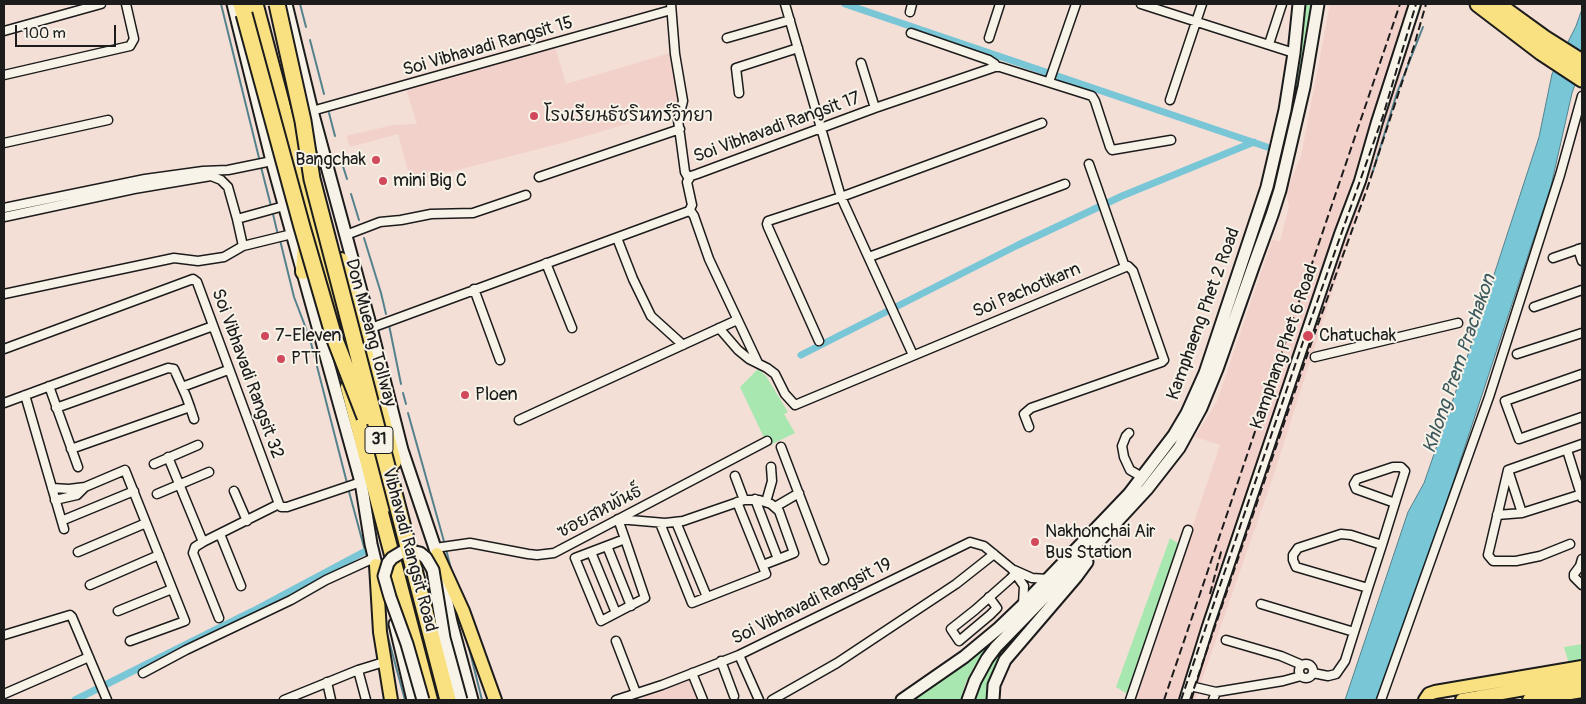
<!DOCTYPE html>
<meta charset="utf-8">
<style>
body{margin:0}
#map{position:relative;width:1586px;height:704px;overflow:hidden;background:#f4dfd7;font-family:Pangolin,sans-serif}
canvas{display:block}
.frame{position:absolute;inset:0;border:5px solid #1c1c1c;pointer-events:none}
.scale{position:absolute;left:15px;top:25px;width:101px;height:22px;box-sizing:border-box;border:2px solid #1c1c1c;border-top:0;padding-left:6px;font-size:15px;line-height:18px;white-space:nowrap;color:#1c1c1c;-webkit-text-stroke:4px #f7f3e8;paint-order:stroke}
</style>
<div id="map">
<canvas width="1586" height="704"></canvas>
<div class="frame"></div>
<div class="scale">100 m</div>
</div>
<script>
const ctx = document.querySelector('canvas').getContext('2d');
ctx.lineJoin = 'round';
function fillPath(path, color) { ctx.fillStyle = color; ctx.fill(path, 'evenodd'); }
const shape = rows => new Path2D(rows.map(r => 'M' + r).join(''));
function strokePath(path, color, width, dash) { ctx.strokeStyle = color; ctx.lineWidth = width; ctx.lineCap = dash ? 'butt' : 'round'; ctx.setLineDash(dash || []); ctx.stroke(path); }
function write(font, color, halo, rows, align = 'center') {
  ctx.font = font + ' Pangolin,"Playpen Sans Thai",sans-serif'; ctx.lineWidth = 4; ctx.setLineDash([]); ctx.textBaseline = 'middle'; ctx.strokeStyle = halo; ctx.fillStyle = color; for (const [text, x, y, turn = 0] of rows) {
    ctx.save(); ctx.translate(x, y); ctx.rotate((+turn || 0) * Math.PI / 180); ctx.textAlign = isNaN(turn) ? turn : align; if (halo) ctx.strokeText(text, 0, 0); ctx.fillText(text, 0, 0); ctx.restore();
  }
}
const built = shape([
 [1330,4,1422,4,1396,94,1272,480,1195,700,1134,700,1220,445,1195,437,1217,401,1272,240,1280,241,1289,206,1286,192,1301,156],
 [555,47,566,84,670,53,680,100,678,109,562,143,411,182,398,134,350,147,346,136,393,125,417,124,406,89],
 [692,679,700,700,644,700,642,696]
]);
const green = shape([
 [1303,4,1314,4,1284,158,1219,355,1183,433,1159,468,994,643,975,665,965,684,961,700,913,700,998,635,1125,504,1157,468,1170,449,1270,196,1280,157,1296,79],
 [758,369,766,376,788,412,784,414,795,433,768,446,740,387],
 [1170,538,1179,544,1129,695,1116,687],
 [1072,576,1012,647,990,700,973,700,993,658],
 [1582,644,1582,661,1569,664,1564,647]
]);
const water = shape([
 [1582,9,1582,65,1572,93,1551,186,1438,528,1376,700,1345,700,1408,512,1424,483,1459,382,1539,137,1552,74,1576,26,1582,9]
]);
const stream = shape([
 [221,4,260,162],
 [300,4,306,27],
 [310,40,324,94],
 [329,113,335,136],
 [341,160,347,179],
 [261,167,271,206],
 [1373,171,1397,93,1423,27],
 [351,194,359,220],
 [272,210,278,235],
 [364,238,381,293,386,314],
 [280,240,294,297,310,339,347,483],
 [389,325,401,384],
 [403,393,406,404],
 [408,413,445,545],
 [348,488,367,558],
 [446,549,451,569],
 [368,563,371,572],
 [386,630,405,700],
 [468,644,482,700]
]);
const canal = shape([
 [845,4,1267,147],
 [801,355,1018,245,1122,196,1254,142],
 [75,700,253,611,373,547]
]);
const minor = shape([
 [671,4,675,54,683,101,678,120,685,172,689,179],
 [785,4,841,197,913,355],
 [1141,4,1294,53],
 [910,12,912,4],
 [4,31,101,4],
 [911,33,989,60,995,64,996,67],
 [727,38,790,20],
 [989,38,1000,4],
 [1269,44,1282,4],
 [861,63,875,108],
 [4,75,130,46,134,39,126,4],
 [1049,82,1076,4],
 [739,93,736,68,798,48],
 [1170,100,1202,4],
 [312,111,671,10],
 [4,143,108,120],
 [1089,164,1125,267],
 [539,177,680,129],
 [4,208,145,179,203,171,228,170,272,161],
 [690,210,694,216,709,259,758,363],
 [4,217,134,189,211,176,221,180,228,187,237,219],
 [346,235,380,222,401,220,431,214,473,213,526,195],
 [617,238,633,279,651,316,683,345],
 [243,246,292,234],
 [1578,249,1582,261],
 [869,257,1065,184],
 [1553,258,1582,248],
 [546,263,572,328],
 [474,289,500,360],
 [4,294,174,258,198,261,224,257,243,246,237,219,284,206],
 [1534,307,1582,290],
 [371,328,689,211,692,205,687,182,691,176,697,174,875,108,995,67,1000,67,1092,96,1095,101,1110,147,1112,150,1171,140],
 [719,328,738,350,749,359,767,368,775,374,785,394,795,405,1128,266,1133,271,1164,360,1162,362,1139,370,1031,408,1024,414,1029,427],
 [819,341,768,227,767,224,768,221,841,197,1042,123],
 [4,349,193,279,197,282,279,504,281,507,287,507,361,482],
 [1517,354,1582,333],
 [1315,357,1458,323],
 [1582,374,1505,401,1519,439,1582,417],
 [49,386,78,467],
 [182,387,228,370],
 [25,395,64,529],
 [4,403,213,326],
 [190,407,194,419],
 [56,408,168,368,174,369,186,396,190,407,71,449],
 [519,420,737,320],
 [1129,433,1126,436,1122,446,1124,457,1130,470,1142,477],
 [781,447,824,560],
 [1567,450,1582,498],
 [168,457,203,542,279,504],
 [154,464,198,445],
 [1508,470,1582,444],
 [735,476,744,500],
 [85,487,125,470,185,621,130,641],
 [52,488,69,489,85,487,77,495,55,500],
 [234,491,247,521],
 [157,494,209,472],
 [755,499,778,559],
 [766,502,772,481,771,467],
 [775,507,799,493],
 [1522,513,1508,470,1488,555,1493,561,1516,561,1540,556,1570,544],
 [1497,515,1522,513,1582,494],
 [66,519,134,491],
 [676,522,707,597],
 [660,523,692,603,766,574,737,502],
 [220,534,241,586],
 [625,539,575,558,601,621,645,598,625,539,618,519,665,523,683,521,744,500,759,500,771,504,779,511,794,553,763,565],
 [203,542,195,547,193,553,219,618],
 [607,546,631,606],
 [435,548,470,543,528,554,537,555,554,553,767,441],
 [78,552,146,523],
 [591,552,616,613],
 [1582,559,1580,566,1574,574,1574,577,1582,585],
 [1014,570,1032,578,1048,579],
 [90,585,159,555],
 [1368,588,1296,567,1293,560,1293,555,1298,548,1341,534,1351,535,1382,545],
 [989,597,997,608,990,615,959,641,951,629,975,610,1010,579,1016,573],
 [1261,604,1354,632],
 [118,611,172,589],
 [4,635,70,615,72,617,107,700],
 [1226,640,1281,656,1302,665],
 [616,641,636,693],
 [739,655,759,700],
 [721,661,734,696],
 '1299 671a7 7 0 1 1 14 0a7 7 0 1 1-14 0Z',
 [143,673,186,650,291,600,326,580,374,558],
 [692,673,703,700],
 [1313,673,1328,676,1336,674,1345,661,1368,588,1382,545,1395,503,1405,471,1401,467,1393,467,1357,479,1354,484,1356,489,1395,503],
 [327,682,331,700],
 [1190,686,1216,692],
 [4,694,89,657],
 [284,700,358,670],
 [366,700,358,670,384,662],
 [616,700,662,685,739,655,970,542,984,546,1012,569,1024,586,1023,604],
 [772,700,837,663,956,584,994,554],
 [1130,700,1188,530],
 [1213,700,1216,692,1283,681,1301,676],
 [1381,700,1489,397,1560,175,1582,96]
]);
const tertiary = shape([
 [1185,700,1208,626,1340,234,1360,181,1377,122,1415,4]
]);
const secondary = shape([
 [233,4,272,161,361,482,371,544,378,573],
 [286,4,312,111,371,328,402,450,437,554,451,622,472,700],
 [395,624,413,700],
 [902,700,964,657,999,628,1023,605,1129,494,1174,435,1187,413,1205,373,1267,187,1285,110,1294,53,1299,4],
 [968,700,975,681,987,659,996,647,1099,541,1147,489,1179,448,1201,408,1217,369,1253,267,1272,215,1280,190,1304,87,1318,4],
 [993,700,994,685,1005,660,1076,577,1087,562]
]);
const primary = shape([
 [437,554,463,611,495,700],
 [376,565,380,632,391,700],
 [1425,700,1429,694,1435,692,1582,667],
 [1462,700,1582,679],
 [1529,700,1582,691]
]);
const trunk = shape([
 [341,260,394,462],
 [303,272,305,243],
 [348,387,430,700]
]);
const motorway = shape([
 [241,4,244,14],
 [255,4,351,365],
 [1478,4,1541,52,1582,79],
 [1497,4,1544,38,1582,62],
 [361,404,387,504]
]);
const rail = shape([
 [1210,594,1222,548],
 [1164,700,1400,4],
 [1181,700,1305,336,1383,116,1416,4],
 [1190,700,1313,338,1367,189,1414,46,1426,4]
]);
const secondaryBridge = shape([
 [423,700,407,644,390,597,384,576,388,563,392,558,402,552,411,551,420,553,426,558,433,570,444,638,461,700]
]);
const motorwayBridge = shape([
 [277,4,303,121,312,179,448,700],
 [244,14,302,227,334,337,365,417]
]);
const markers = [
 [534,116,5,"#d1495b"],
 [376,160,5,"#d1495b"],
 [383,181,5,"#d1495b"],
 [265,336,5,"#d1495b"],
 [1308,336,6,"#d1495b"],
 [281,359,5,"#d1495b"],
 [465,395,5,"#d1495b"],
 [1035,542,5,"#d1495b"]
];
const shields = [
 [379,440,28]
];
const shieldNames = [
 ["31",379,440]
];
const streetNames = [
 ["Soi Vibhavadi Rangsit 15",488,47,-16],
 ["Soi Vibhavadi Rangsit 17",777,128,-20],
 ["Soi Pachotikarn",1027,291,-23],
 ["Kamphaeng Phet 2 Road",1204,314,-70],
 ["Don Mueang Tollway",370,333,75],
 ["Kamphang Phet 6 Road",1285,347,-71],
 ["Soi Vibhavadi Rangsit 32",247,374,70],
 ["ซอยสหพันธ์",600,512,-28],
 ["Vibhavadi Rangsit Road",409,550,75],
 ["Soi Vibhavadi Rangsit 19",812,602,-26]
];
const poiNames = [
 ["โรงเรียนธัชรินทร์วิทยา",544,116],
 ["Bangchak",366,160,"right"],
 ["mini Big C",393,181],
 ["7-Eleven",275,336],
 ["Chatuchak",1319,336],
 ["PTT",291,359],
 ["Ploen",475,395],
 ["Nakhonchai Air",1045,532],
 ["Bus Station",1045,553]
];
const waterNames = [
 ["Khlong Prem Prachakon",1460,364,-71]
];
fillPath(built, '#f2d1cb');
fillPath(green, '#a8e7af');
fillPath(water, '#79c6d7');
strokePath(water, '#54828c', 1);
strokePath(stream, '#54828c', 2);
strokePath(canal, '#79c6d7', 7);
strokePath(minor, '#1c1c1c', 11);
strokePath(tertiary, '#1c1c1c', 14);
strokePath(secondary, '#1c1c1c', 15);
strokePath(primary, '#1c1c1c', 16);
strokePath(trunk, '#1c1c1c', 18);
strokePath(motorway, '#1c1c1c', 19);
strokePath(minor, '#f7f3e8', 8);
strokePath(tertiary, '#f7f3e8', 10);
strokePath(secondary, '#f7f3e8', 11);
strokePath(primary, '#f9e181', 12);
strokePath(trunk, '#f9e181', 14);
strokePath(motorway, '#f9e181', 15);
strokePath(rail, '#1c1c1c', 2, [8, 4]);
strokePath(secondaryBridge, '#1c1c1c', 15, []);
strokePath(motorwayBridge, '#1c1c1c', 19, []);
strokePath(secondaryBridge, '#f7f3e8', 11);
strokePath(motorwayBridge, '#f9e181', 15);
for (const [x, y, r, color] of markers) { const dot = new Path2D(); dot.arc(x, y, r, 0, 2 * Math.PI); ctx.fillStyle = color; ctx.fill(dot); strokePath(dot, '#f7f3e8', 2); }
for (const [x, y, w] of shields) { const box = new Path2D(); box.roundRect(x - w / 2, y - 13.5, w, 27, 4); ctx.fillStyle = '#f7f3e8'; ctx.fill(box); strokePath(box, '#1c1c1c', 1); }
write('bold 16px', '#1c1c1c', null, shieldNames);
write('18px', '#1c1c1c', '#f7f3e8', streetNames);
write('18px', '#1c1c1c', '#f7f3e8', poiNames, 'left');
write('italic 19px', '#3d585d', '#f7f3e8', waterNames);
</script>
